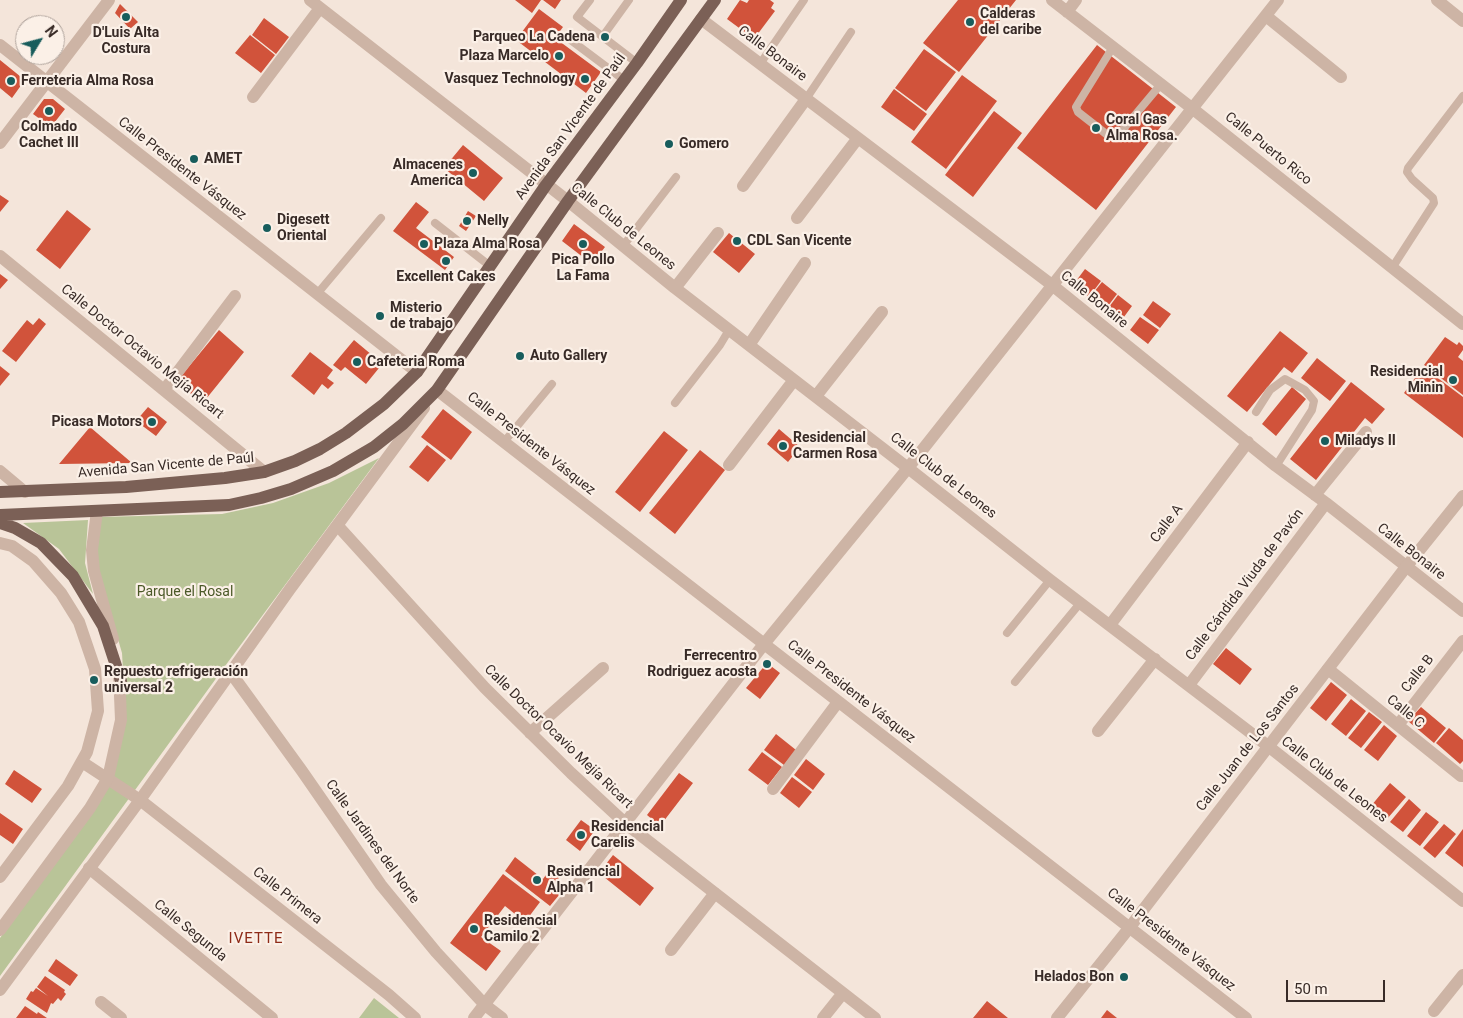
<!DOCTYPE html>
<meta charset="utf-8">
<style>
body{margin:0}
#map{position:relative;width:1463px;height:1018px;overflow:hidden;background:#f4e5da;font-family:Roboto,sans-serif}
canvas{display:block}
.north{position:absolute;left:15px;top:15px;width:50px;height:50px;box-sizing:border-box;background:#fbf0e7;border:1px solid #ada19a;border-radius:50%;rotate:53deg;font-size:14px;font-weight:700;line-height:20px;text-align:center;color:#382b27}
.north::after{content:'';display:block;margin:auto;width:18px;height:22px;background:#185d5c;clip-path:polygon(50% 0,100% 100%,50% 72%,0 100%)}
.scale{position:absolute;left:1286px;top:980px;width:99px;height:22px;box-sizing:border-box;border:2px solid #382b27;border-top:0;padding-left:6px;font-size:15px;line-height:18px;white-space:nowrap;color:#382b27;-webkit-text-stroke:4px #fbf0e7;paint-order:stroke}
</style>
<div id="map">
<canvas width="1463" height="1018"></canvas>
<div class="north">N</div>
<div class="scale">50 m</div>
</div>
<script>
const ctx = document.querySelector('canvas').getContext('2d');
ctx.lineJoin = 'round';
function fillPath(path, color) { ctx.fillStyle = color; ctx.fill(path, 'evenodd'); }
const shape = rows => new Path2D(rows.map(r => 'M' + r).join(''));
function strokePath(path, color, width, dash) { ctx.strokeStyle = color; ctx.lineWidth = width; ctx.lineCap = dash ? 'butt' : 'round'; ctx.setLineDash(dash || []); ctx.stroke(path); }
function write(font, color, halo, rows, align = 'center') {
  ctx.font = font + ' Roboto,sans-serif'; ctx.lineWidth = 4.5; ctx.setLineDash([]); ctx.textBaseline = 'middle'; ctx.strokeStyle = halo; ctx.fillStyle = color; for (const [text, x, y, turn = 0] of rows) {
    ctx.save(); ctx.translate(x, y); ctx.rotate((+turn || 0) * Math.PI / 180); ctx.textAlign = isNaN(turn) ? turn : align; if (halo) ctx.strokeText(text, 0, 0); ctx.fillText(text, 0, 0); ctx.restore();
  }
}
const green = shape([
 [379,458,228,662,0,976,0,938,108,788,123,670,122,653,98,570,97,551,100,517,222,514,273,503,329,483],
 [88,520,85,563,93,594,59,549,23,523],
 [374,998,399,1018,359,1018]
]);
const building = shape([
 [515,0,541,0,532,13],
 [543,0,561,0,555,9],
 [740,0,747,3,749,0,770,0,774,3,771,8,775,11,754,39,727,19],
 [958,0,1016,0,959,72,923,43],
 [120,4,138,22,130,29,115,13],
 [539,9,563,27,555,38,601,72,586,93,516,40],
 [264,18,289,37,276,54,252,35],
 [250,35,275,55,261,73,235,53],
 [1097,45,1176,107,1096,210,1017,148],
 [924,49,956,72,926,111,895,88],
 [42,55,47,55,43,62,39,59],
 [0,60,21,77,22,84,12,98,0,88],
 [962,75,997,101,946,169,911,142],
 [894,89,927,114,914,131,881,107],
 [44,99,53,99,65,109,51,127,33,114],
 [994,111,1022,133,973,197,945,175],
 [463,145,503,178,484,201,444,168],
 [0,195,9,201,0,212],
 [416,202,429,212,416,228,454,257,445,270,393,231],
 [67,210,91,229,60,269,36,250],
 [468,211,476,216,466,231,459,226],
 [574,224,605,247,592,264,562,241],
 [729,233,755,254,739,273,713,252],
 [1085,269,1101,281,1089,297,1073,285],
 [0,274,8,280,0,289],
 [1102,282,1117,294,1105,310,1089,298],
 [1118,295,1132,306,1121,321,1106,311],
 [1153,301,1171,314,1160,328,1143,315],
 [1140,317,1159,330,1148,344,1130,330],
 [39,318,46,324,16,362,2,351,27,320,33,325],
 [219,330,244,352,202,404,177,381],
 [1280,331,1308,353,1292,373,1284,367,1247,412,1227,396],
 [1445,337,1457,345,1459,342,1463,346,1463,350,1458,357,1463,361,1463,395,1424,365],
 [354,340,378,360,379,368,366,384,345,367,341,371,333,365],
 [310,352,333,370,327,378,334,383,328,389,322,384,314,395,291,376],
 [1317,358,1346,381,1330,401,1301,378],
 [0,366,10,374,0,386],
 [1423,367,1463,397,1463,438,1404,393],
 [1351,382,1385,409,1372,424,1365,418,1316,480,1290,459],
 [1292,387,1306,399,1276,436,1262,424],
 [148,407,167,422,156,436,136,421],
 [443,409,472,432,451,460,421,437],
 [90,427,132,463,59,464],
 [779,429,800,447,788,462,767,444],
 [664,431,688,450,640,512,615,492],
 [427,445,446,460,428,482,409,467],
 [700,450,725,470,675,534,649,513],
 [1226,648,1252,669,1240,685,1213,664],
 [767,663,780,673,760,699,746,688],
 [1331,682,1347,695,1326,721,1310,708],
 [1351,699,1366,711,1346,736,1331,724],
 [1421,707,1446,728,1434,743,1408,721],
 [1369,712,1382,722,1361,748,1348,738],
 [1384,725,1397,736,1378,761,1364,750],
 [1449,728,1463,740,1463,761,1460,764,1436,743],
 [776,734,796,750,784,765,764,750],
 [762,752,782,767,768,785,748,770],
 [806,759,825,774,813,790,794,775],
 [14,770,42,789,32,803,5,784],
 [679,773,693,783,660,826,647,815],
 [792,777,812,792,799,808,780,793],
 [1390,783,1406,797,1387,819,1371,806],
 [1409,799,1421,810,1403,832,1390,822],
 [1426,812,1439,822,1420,846,1407,836],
 [0,813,23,829,13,844,0,835],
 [581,820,595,830,580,851,566,840],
 [1444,824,1456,834,1435,858,1423,848],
 [1463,829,1463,867,1445,853],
 [613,855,654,888,640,906,599,873],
 [515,857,543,879,554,864,564,871,556,882,564,889,550,906,505,871],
 [503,874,540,902,525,922,505,906,481,937,501,951,486,971,450,943],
 [56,959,78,975,70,986,48,971],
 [45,976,65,990,64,992,66,994,61,1001,58,998,53,1004,51,1003,47,1013,26,999,31,991,33,992,36,988,48,996,37,987],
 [987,1001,1008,1018,973,1018],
 [25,1006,37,1014,38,1012,47,1018,16,1018],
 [1107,1010,1117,1018,1101,1018]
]);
const service = shape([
 [590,0,577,17,637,63],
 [603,36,629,0],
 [568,38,624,80],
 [1113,47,1079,102,1076,107,1078,112,1110,137,1115,137,1120,133,1161,84],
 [760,64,804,0],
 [806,99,851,32],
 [435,223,490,266],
 [623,246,676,177],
 [1392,268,1434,203,1433,198,1412,179,1407,172,1408,168,1463,96],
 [317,294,381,218],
 [675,403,720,345,729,330],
 [1256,412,1270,390,1285,379,1305,390,1314,401,1312,410,1276,466],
 [504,442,552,384],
 [1007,633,1050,580],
 [1015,682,1081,602]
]);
const minor = shape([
 [310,0,568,201,675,288,908,468,1050,580,1268,746,1463,901],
 [1052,0,1193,109,1463,324],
 [1437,0,1463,21],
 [1067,12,1076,0],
 [1266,16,1341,77],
 [701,19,1052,285,1276,466,1326,503,1463,611],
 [253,97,320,8],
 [0,143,109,0],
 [743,186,806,99],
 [797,218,858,138],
 [0,256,264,472],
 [675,288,718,233],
 [749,345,805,263],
 [164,390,235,296],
 [437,390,1246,1018],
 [816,396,882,312],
 [729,465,794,380],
 [0,471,25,492],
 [1315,495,1366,432],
 [338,526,485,688,571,773,625,823,875,1018],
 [0,543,12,546,33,561,61,593,79,622,95,669,98,711,87,752,68,786,0,877],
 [1110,625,1248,442],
 [1328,669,1461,776,1463,776],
 [231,673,302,771,381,885,436,952,485,1005,502,1018],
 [1189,685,1326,503],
 [1398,725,1463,641],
 [1098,731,1155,659],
 [530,733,603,668],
 [82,762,140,800,389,995,415,1018],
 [773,789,838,702],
 [89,868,272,1018],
 [671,950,715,893],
 [101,1002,121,1018],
 [1434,1011,1463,975],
 [474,1018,764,644,908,468,1278,0],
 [823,1018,843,993]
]);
const tertiary = shape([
 [0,45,417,372],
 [97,511,92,550,94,571,113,639],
 [0,930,90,808,108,778,121,720,119,671],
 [0,990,140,800,290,589,424,408],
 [1057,1018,1130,927,1406,567,1463,496]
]);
const primary = shape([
 [0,492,126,487,225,478,264,472,295,461,320,449,346,433,384,404,417,372,546,185,637,63,681,0],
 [0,515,229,505,261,498,291,489,333,471,374,447,403,424,437,390,568,201,715,0],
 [0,523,15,528,41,543,73,576,103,626,121,681]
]);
const markers = [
 [126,17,5,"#185d5c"],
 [970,22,5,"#185d5c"],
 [605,37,5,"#185d5c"],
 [559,56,5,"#185d5c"],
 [585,79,5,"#185d5c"],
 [11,81,5,"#185d5c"],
 [49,111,5,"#185d5c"],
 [1096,128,5,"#185d5c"],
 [669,144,5,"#185d5c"],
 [194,159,5,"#185d5c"],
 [473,173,5,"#185d5c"],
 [467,221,5,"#185d5c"],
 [267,228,5,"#185d5c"],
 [737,241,5,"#185d5c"],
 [424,244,5,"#185d5c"],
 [583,244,5,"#185d5c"],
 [446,261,5,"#185d5c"],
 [380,316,5,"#185d5c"],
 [520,356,5,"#185d5c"],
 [357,362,5,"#185d5c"],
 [1453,380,5,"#185d5c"],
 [152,422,5,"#185d5c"],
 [1325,441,5,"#185d5c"],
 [783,446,5,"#185d5c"],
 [767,664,5,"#185d5c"],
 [94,680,5,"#185d5c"],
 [581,835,5,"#185d5c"],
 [537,880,5,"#185d5c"],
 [474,929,5,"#185d5c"],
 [1124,977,5,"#185d5c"]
];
const poiNames = [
 ["Calderas",980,14],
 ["del caribe",980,30],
 ["D'Luis Alta",126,33,"center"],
 ["Costura",126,49,"center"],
 ["Parqueo La Cadena",595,37,"right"],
 ["Plaza Marcelo",549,56,"right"],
 ["Vasquez Technology",575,79,"right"],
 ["Ferreteria Alma Rosa",21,81],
 ["Coral Gas",1106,120],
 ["Alma Rosa.",1106,136],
 ["Colmado",49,127,"center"],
 ["Cachet III",49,143,"center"],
 ["Gomero",679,144],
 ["AMET",204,159],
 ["Almacenes",463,165,"right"],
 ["America",463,181,"right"],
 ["Digesett",277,220],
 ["Oriental",277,236],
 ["Nelly",477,221],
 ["CDL San Vicente",747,241],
 ["Plaza Alma Rosa",434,244],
 ["Pica Pollo",583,260,"center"],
 ["La Fama",583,276,"center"],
 ["Excellent Cakes",446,277,"center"],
 ["Misterio",390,308],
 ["de trabajo",390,324],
 ["Auto Gallery",530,356],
 ["Cafeteria Roma",367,362],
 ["Residencial",1443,372,"right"],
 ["Minin",1443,388,"right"],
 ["Picasa Motors",142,422,"right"],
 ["Residencial",793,438],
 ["Carmen Rosa",793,454],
 ["Miladys II",1335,441],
 ["Ferrecentro",757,656,"right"],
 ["Rodriguez acosta",757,672,"right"],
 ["Repuesto refrigeración",104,672],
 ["universal 2",104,688],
 ["Residencial",591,827],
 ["Carelis",591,843],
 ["Residencial",547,872],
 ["Alpha 1",547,888],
 ["Residencial",484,921],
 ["Camilo 2",484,937],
 ["Helados Bon",1114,977,"right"]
];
const streetNames = [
 ["Calle Bonaire",772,54,37],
 ["Avenida San Vicente de Paúl",571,127,-54],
 ["Calle Puerto Rico",1268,149,39],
 ["Calle Presidente Vásquez",182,169,38],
 ["Calle Club de Leones",623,227,39],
 ["Calle Bonaire",1094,300,39],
 ["Calle Doctor Octavio Mejía Ricart",142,352,39],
 ["Calle Presidente Vásquez",531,444,38],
 ["Avenida San Vicente de Paúl",166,466,-5],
 ["Calle Club de Leones",943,476,38],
 ["Calle A",1167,524,-53],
 ["Calle Bonaire",1411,552,38],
 ["Calle Cándida Viuda de Pavón",1245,585,-53],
 ["Calle B",1418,674,-52],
 ["Calle Presidente Vásquez",851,692,38],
 ["Calle C",1405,712,39],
 ["Calle Doctor Ocavio Mejía Ricart",558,737,44],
 ["Calle Juan de Los Santos",1248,748,-52],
 ["Calle Club de Leones",1334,780,38],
 ["Calle Jardines del Norte",372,842,54],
 ["Calle Primera",287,896,38],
 ["Calle Segunda",190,931,39],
 ["Calle Presidente Vásquez",1171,940,38]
];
const parkNames = [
 ["Parque el Rosal",185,592]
];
const neighbourhoodNames = [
 ["IVETTE",256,939]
];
fillPath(green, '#b9c498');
fillPath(building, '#d1533b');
strokePath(service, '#cdb4a5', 8);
strokePath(minor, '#cdb4a5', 12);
strokePath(tertiary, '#cdb4a5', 12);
strokePath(primary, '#7b6056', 12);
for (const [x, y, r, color] of markers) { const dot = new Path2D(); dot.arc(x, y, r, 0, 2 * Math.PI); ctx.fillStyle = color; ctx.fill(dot); strokePath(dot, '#fbf0e7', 2); }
write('bold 14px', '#382b27', '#fbf0e7', poiNames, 'left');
write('14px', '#382b27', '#fbf0e7', streetNames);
write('14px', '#4b5928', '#fbf0e7', parkNames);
ctx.letterSpacing = '1px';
write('15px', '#8e2b18', '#fbf0e7', neighbourhoodNames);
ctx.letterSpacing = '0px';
</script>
